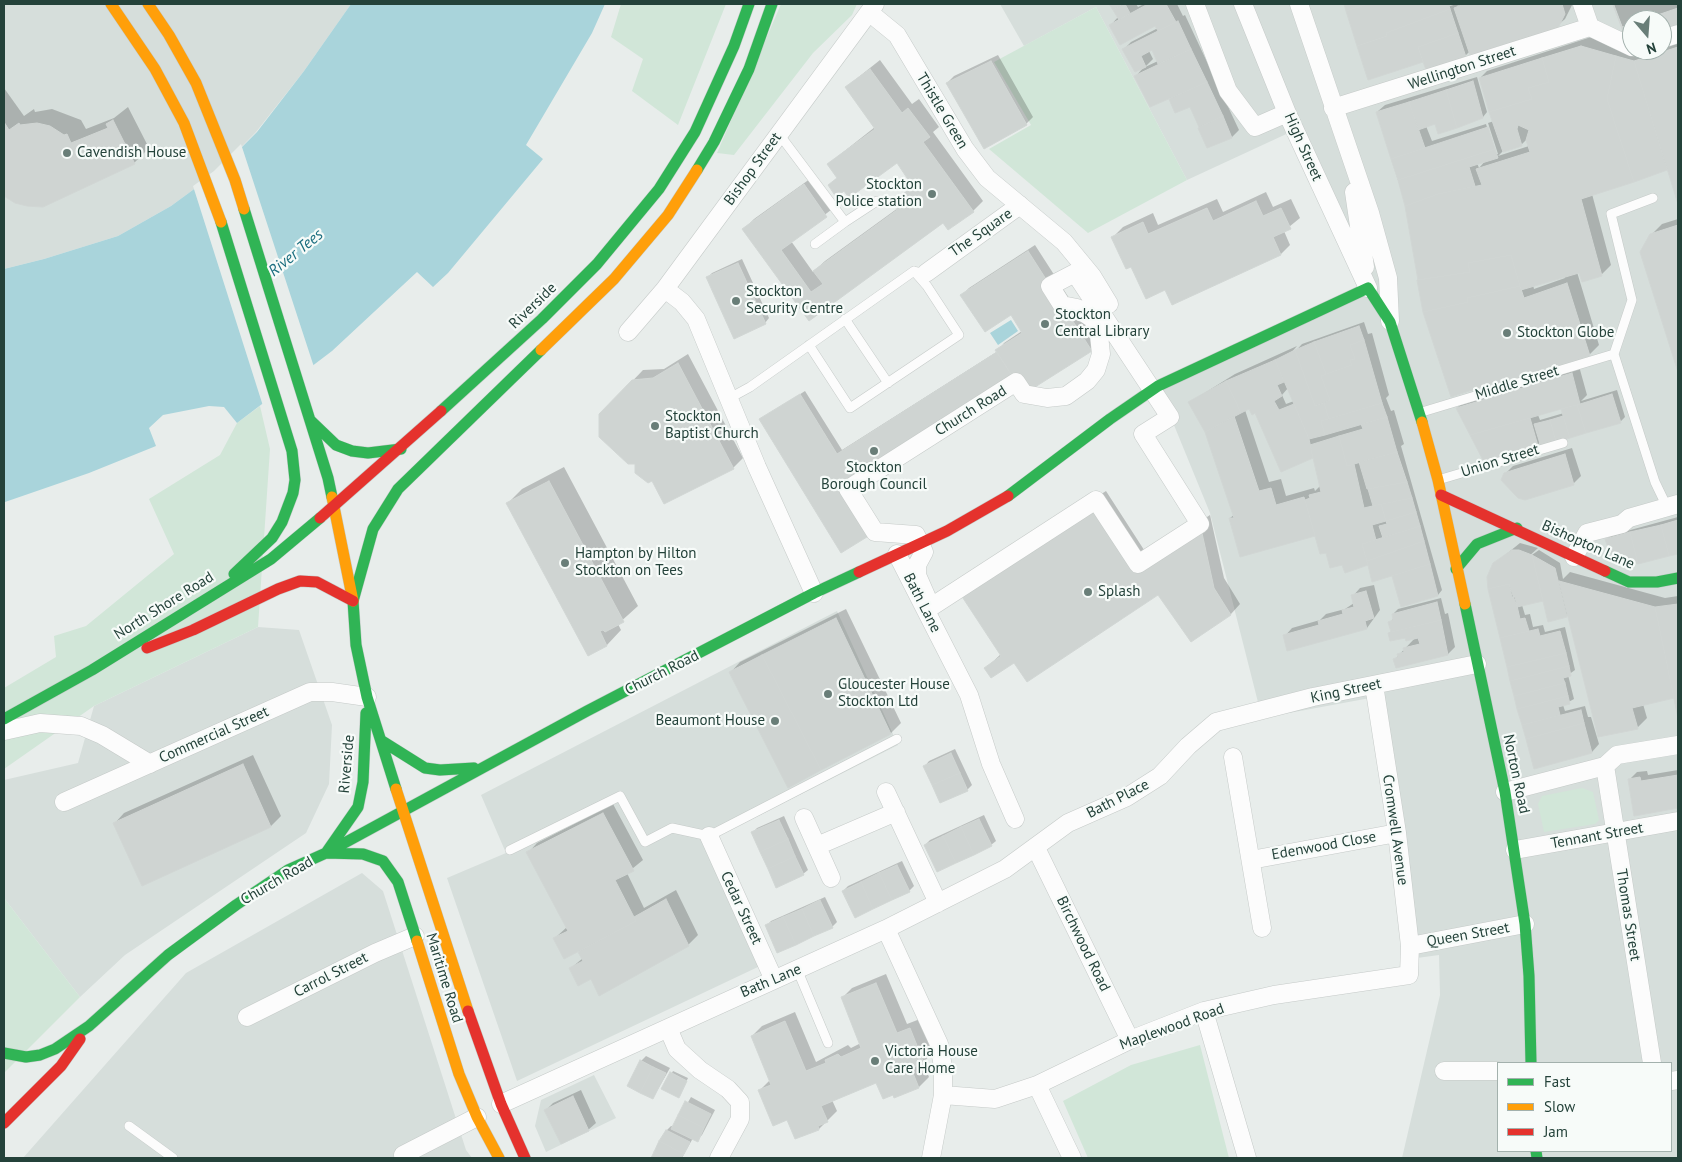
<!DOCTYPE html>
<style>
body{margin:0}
#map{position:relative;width:1682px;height:1162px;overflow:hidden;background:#e8edeb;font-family:"PT Sans",sans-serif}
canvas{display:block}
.frame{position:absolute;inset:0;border:5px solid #24423a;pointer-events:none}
.legend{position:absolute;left:1497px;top:1062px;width:175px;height:90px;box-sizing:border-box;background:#f7fbf9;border:1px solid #a3b1ad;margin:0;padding:6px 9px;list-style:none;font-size:15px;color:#24423a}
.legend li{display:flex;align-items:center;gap:10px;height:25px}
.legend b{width:25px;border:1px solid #a3b1ad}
.north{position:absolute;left:1622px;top:10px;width:50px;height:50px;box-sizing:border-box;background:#f7fbf9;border:1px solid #a3b1ad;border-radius:50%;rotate:162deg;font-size:14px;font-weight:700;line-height:20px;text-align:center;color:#24423a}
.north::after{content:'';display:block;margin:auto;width:18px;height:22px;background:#697e78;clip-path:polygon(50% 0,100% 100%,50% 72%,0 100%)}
</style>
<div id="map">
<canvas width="1682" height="1162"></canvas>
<div class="frame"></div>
<ul class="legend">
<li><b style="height:6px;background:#30b455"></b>Fast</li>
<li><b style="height:6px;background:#ff9f0a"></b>Slow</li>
<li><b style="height:6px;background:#e5322d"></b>Jam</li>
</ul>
<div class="north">N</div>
</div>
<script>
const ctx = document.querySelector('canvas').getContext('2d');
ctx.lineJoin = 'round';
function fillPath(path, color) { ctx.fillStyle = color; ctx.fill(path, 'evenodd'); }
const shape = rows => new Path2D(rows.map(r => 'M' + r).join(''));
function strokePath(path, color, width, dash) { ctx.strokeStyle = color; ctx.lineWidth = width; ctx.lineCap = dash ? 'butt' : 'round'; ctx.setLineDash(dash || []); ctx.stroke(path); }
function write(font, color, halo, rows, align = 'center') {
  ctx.font = font + ' "PT Sans",sans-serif'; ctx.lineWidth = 4.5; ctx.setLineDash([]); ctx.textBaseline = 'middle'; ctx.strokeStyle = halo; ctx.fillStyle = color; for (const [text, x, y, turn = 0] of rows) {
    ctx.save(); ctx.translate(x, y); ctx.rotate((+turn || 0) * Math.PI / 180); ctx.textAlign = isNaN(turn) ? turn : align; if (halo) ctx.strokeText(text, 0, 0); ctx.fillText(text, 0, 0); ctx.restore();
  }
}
const built = shape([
 [4,4,351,4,304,71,256,132,216,173,171,206,118,236,44,259,4,269],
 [1000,4,1678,4,1678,1158,1402,1158,1440,995,1439,955,1417,958,1381,696,1262,718,1210,513,1158,386,1371,293,1295,130,1187,180,1096,7,1024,46],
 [1632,20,1662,20,1662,50,1632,50],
 [1498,1063,1671,1063,1671,1151,1498,1151],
 [837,611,898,745,703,844,760,966,517,1081,447,878,506,853,481,795],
 [258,627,299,630,332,725,329,784,306,833,125,955,80,997,4,898,4,780,78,763,94,706],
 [362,873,383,891,466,1150,472,1158,23,1158,186,973],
 [594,1075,616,1118,546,1152,535,1126,541,1100]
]);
const green = shape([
 [621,4,726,4,678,125,632,91,643,59,611,37],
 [781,4,857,4,852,15,813,53,734,155,717,153],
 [1096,7,1187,180,1088,233,989,149,1031,125,994,62],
 [260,406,270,449,258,627,94,706,4,769,4,688,56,657,54,636,86,626,174,554,149,499,220,455,237,423],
 [1582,788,1593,792,1599,820,1595,824,1544,832,1538,804,1542,796],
 [4,898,80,997,4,1073],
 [1200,1045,1229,1158,1088,1158,1063,1101,1131,1065]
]);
const water = shape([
 [351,4,605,4,592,33,526,145,543,159,448,273,433,287,417,272,332,351,237,423,224,407,209,406,163,415,149,428,156,446,89,473,5,502,4,269,44,259,118,236,171,206,216,173,257,132,304,71],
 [1011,320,1018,331,998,345,990,333]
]);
const pier = shape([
 [241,144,314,367,263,406,193,186,214,171]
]);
const shadow = shape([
 [1111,4,1136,4,1138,7,1144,4,1177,4,1183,16,1185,15,1239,130,1232,137,1208,147,1190,105,1176,112,1170,98,1136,76,1143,68,1158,61,1152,49,1149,51,1153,59,1145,67,1124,49,1131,42,1158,28,1156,24,1111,25,1118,17],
 [1345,4,1457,4,1458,6,1460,4,1571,4,1572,5,1565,19,1557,26,1470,51,1465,56,1424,60,1369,79],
 [1614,4,1678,4,1678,28,1662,20,1632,20,1626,36],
 [1591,37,1642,55,1678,43,1678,200,1668,169,1592,194,1611,265,1601,275,1577,272,1599,345,1589,355,1406,206,1377,112,1385,105,1477,77,1487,112,1483,117,1457,127,1436,123,1426,126,1432,141,1486,124,1495,154,1498,154,1488,123,1494,121,1480,78,1487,71],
 [1527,139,1529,146,1498,156,1504,150,1521,145],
 [1486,160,1479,168,1477,163],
 [1564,276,1565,278,1534,289,1533,285],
 [998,55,1033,117,1026,124,947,83,954,76],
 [880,60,912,104,919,99,939,127,933,132,983,201,973,211,944,222,810,319,744,229,754,219,814,176,836,206,791,241,813,272,825,261,898,208,893,202,914,185,897,161,844,189,829,185,838,177,828,164,875,127,846,87],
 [4,88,24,116,34,109,35,112,52,109,81,120,86,129,114,118,128,107,149,148,134,163,43,205,15,202,4,194],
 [1266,192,1273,207,1291,199,1300,218,1284,231,1290,245,1281,254,1166,288,1132,265,1113,237,1123,227,1153,213,1158,225,1217,199,1223,212],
 [1678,219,1678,369,1641,252,1651,235,1662,224],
 [1035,245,1098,343,1091,350,1017,380,853,485,761,419,805,391,842,450,998,351,1004,343,1022,331,1011,314,962,295,969,288],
 [742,259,769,318,765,323,708,277,712,273],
 [1364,322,1368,334,1372,333,1389,395,1386,398,1391,411,1394,410,1404,444,1401,446,1442,590,1438,595,1402,606,1393,574,1369,564,1345,571,1343,563,1327,551,1316,535,1241,556,1230,518,1234,515,1206,431,1190,402,1235,374,1297,346,1290,354,1291,356,1302,344],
 [1288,388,1294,401,1286,404,1282,395],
 [1250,408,1312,457,1314,455,1321,485,1315,491,1314,488,1286,496,1281,479,1269,482,1245,410],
 [688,354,743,458,733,468,652,480,637,463,600,415,643,370,664,369],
 [1579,366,1587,395,1581,401,1617,390,1625,417,1620,422,1542,445,1541,442,1537,445,1485,461,1457,408,1464,401],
 [1566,407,1563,410,1564,413,1540,420,1538,415],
 [1572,448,1581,476,1573,484,1505,474,1513,466],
 [564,467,638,606,618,624,621,630,607,645,588,655,508,503,522,489],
 [1106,491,1148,556,1210,515,1224,578,1240,604,1231,614,1191,640,1159,593,1015,661,986,668,1001,654,969,579],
 [1678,517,1678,553,1638,563,1607,539,1612,535],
 [1520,543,1538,548,1526,559,1539,550,1560,563,1563,579,1570,572,1665,598,1678,596,1678,712,1675,696,1643,704,1647,718,1637,728,1569,614,1567,616,1544,599,1522,605,1525,615,1530,614,1533,627,1543,625,1545,632,1565,627,1575,670,1568,675,1574,699,1563,705,1565,711,1585,706,1588,717,1591,717,1599,744,1592,752,1527,739,1489,589,1494,564],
 [1374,585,1380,610,1367,628,1285,636,1292,628,1320,620,1326,614,1345,609,1354,603,1353,596,1360,588],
 [1441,598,1445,614,1448,613,1455,647,1448,654,1395,659,1415,638,1389,633,1392,631,1390,622,1394,618,1393,614,1398,609],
 [846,609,901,723,891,733,789,786,731,672,740,662],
 [955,749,972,785,967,790,925,766,929,761],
 [253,755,281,816,271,826,142,884,115,823,124,813],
 [1678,770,1678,807,1635,814,1629,780,1637,772,1647,771,1648,775],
 [613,804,643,860,627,873,644,908,676,890,698,935,688,945,600,994,591,978,571,968,583,958,579,950,555,938,567,927,528,853,537,843],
 [984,815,996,841,991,845,925,845,930,840],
 [784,816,808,870,803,874,752,833,757,828],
 [902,861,914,886,909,891,843,891,848,886],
 [825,897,837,922,832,927,766,926,771,921],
 [886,974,907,1024,920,1019,933,1052,923,1063,929,1077,919,1087,895,1097,877,1081,832,1100,837,1111,819,1129,788,1118,759,1091,770,1080,752,1036,762,1026,795,1012,816,1062,848,1045,851,1048,861,1043,842,998,852,988],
 [646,1056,670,1068,653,1098,641,1061],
 [673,1071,688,1078,680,1095,663,1089],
 [581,1090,596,1123,588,1130,546,1110,553,1103],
 [691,1097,715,1110,702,1135,697,1140,693,1138,682,1158,653,1158,667,1130,671,1126,674,1127]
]);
const building = shape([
 [1109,4,1123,4,1113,10,1109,4],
 [1125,4,1130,13,1119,20,1113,10,1125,4],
 [1148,4,1166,4,1176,22,1158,31,1155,26,1120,45,1109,25,1148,4],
 [1344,4,1368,4,1346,11,1344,4],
 [1368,4,1455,4,1449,6,1450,9,1386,33,1387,36,1357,46,1346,11,1368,4],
 [1464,4,1562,4,1565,14,1558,28,1470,55,1454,8,1464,4],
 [1613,4,1678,4,1678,30,1662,35,1662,20,1632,20,1632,39,1625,37,1613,4],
 [1618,4,1678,4,1678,8,1643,20,1632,20,1632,24,1622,27,1613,5,1618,4],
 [1450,9,1458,33,1418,47,1423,62,1368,80,1357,46,1387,36,1386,33,1450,9],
 [1178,21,1191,49,1158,64,1152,50,1141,56,1146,67,1135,72,1122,49,1178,21],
 [1458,33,1466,57,1426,70,1418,47,1458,33],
 [1581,46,1616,56,1607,99,1634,182,1581,199,1602,276,1582,282,1579,273,1521,290,1511,255,1468,263,1470,272,1418,280,1405,206,1438,194,1482,185,1476,169,1530,152,1526,140,1529,130,1518,125,1517,129,1522,146,1503,152,1489,112,1532,99,1528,88,1549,82,1542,58,1581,46],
 [1678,47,1678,204,1634,61,1678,47],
 [1191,49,1207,82,1150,107,1134,76,1191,49],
 [1616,56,1634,61,1667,170,1634,182,1607,99,1616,56],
 [1542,58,1549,82,1528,88,1532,99,1489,112,1479,78,1542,58],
 [991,61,1027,125,984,149,946,83,991,61],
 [870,69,902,113,908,108,930,137,923,142,974,212,948,230,943,223,809,321,742,229,804,184,827,217,781,250,811,292,823,284,813,271,897,210,892,202,913,187,897,163,849,198,844,191,836,197,828,185,837,178,827,164,875,129,845,87,870,69],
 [1473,81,1483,118,1457,128,1446,90,1473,81],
 [1207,82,1223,116,1199,127,1190,107,1175,113,1169,99,1207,82],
 [1446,90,1457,128,1438,134,1435,124,1418,130,1409,102,1446,90],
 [1409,102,1425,148,1391,159,1376,112,1409,102],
 [1223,116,1232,138,1207,148,1198,128,1223,116],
 [113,120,135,164,43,207,27,206,15,203,4,196,4,122,9,130,19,123,20,125,37,123,50,126,64,135,67,134,71,143,108,128,106,124,113,120],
 [1488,127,1495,149,1398,180,1391,159,1488,127],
 [1495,149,1498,158,1469,167,1475,186,1438,194,1405,206,1398,180,1495,149],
 [1256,201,1263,216,1281,208,1291,229,1273,237,1281,255,1172,305,1165,290,1146,299,1131,267,1126,269,1111,237,1143,222,1148,234,1207,208,1213,221,1256,201],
 [1678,225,1678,372,1640,252,1650,234,1678,225],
 [1028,251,1092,351,1024,394,995,350,1022,333,1011,315,985,332,960,295,1028,251],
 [1511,255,1520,286,1467,298,1468,302,1423,312,1417,280,1470,272,1468,263,1511,255],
 [738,263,766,324,734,339,706,277,738,263],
 [1567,283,1590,356,1497,385,1496,382,1451,397,1423,312,1468,302,1467,298,1520,286,1524,298,1567,283],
 [1359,326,1364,340,1350,345,1355,359,1350,360,1352,365,1326,374,1314,342,1359,326],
 [1364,340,1382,403,1329,419,1324,403,1330,400,1321,376,1352,365,1350,360,1355,359,1350,345,1364,340],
 [1314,342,1326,374,1321,376,1330,400,1315,406,1295,350,1314,342],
 [1295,350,1315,406,1324,403,1329,419,1321,421,1325,435,1309,439,1275,360,1295,350],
 [997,352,1016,382,848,489,875,532,841,553,759,419,800,394,837,454,997,352],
 [1275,360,1284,382,1277,385,1282,396,1274,401,1279,410,1294,404,1309,439,1313,458,1281,472,1255,413,1252,415,1249,409,1241,413,1226,381,1275,360],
 [678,363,734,469,664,504,652,481,648,483,635,473,635,464,628,464,599,437,599,414,632,380,653,378,678,363],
 [1572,373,1580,404,1561,409,1470,435,1456,408,1572,373],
 [1226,381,1241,413,1205,432,1188,402,1226,381],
 [1612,394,1621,423,1586,433,1577,405,1612,394],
 [1382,403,1387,417,1325,435,1321,421,1382,403],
 [1577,405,1586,433,1570,438,1561,409,1577,405],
 [1234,416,1259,491,1271,488,1276,505,1304,497,1315,536,1240,557,1229,518,1234,518,1205,432,1234,416],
 [1563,416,1570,438,1556,442,1550,420,1563,416],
 [1387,417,1397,452,1347,466,1339,436,1363,429,1361,424,1387,417],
 [1530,418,1538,446,1484,462,1470,435,1530,418],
 [1550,420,1556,442,1541,447,1534,424,1550,420],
 [1339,436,1347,466,1354,464,1364,508,1381,504,1386,521,1372,525,1376,540,1362,544,1368,565,1345,573,1342,565,1330,568,1326,553,1320,554,1305,500,1310,498,1309,495,1321,492,1310,445,1339,436],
 [1397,452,1407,482,1367,489,1359,462,1397,452],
 [1565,454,1574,485,1525,500,1518,498,1501,480,1504,473,1565,454],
 [549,481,624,622,605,632,603,630,600,631,607,646,588,656,506,503,549,481],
 [1407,482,1412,498,1373,506,1368,489,1407,482],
 [1412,498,1416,512,1386,521,1381,504,1412,498],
 [1096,500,1138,564,1200,524,1214,588,1231,615,1191,642,1158,595,1027,682,1014,663,991,678,984,668,1001,656,957,589,1096,500],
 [1416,512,1420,526,1383,538,1379,526,1387,524,1386,521,1416,512],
 [1678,520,1678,554,1669,556,1661,525,1678,520],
 [1661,525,1669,556,1638,564,1630,532,1661,525],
 [1420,526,1424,541,1367,561,1362,544,1420,526],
 [1630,532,1638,564,1610,553,1605,539,1630,532],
 [1424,541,1430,564,1372,582,1367,561,1424,541],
 [1512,550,1519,550,1532,555,1543,601,1517,607,1509,584,1488,589,1487,577,1493,563,1512,550],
 [1532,555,1555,568,1567,617,1548,622,1532,555],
 [1430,564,1438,596,1401,607,1392,576,1430,564],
 [1559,581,1655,607,1674,698,1632,708,1638,729,1598,737,1559,581],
 [1509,584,1512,597,1515,597,1520,619,1525,618,1529,631,1500,638,1488,589,1509,584],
 [1366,591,1374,618,1365,621,1367,629,1287,651,1283,635,1319,625,1318,621,1343,614,1342,610,1354,607,1351,595,1366,591],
 [1437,602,1441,620,1391,632,1388,622,1393,620,1392,614,1437,602],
 [1678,604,1678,718,1655,607,1678,604],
 [836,618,891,734,821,770,762,655,836,618],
 [1441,620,1448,655,1396,668,1393,659,1398,657,1397,654,1404,652,1403,648,1420,644,1418,638,1406,641,1405,638,1390,641,1388,633,1441,620],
 [1538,629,1540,636,1560,631,1566,653,1507,667,1500,638,1538,629],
 [1566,653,1569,666,1510,681,1507,667,1566,653],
 [762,655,821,770,788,788,729,672,762,655],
 [1569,666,1571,676,1563,678,1565,683,1514,696,1510,681,1569,666],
 [1565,683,1568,696,1517,709,1514,696,1565,683],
 [1568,696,1570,704,1558,707,1560,715,1522,725,1517,709,1568,696],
 [1581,710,1584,723,1526,739,1522,725,1581,710],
 [1584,723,1592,753,1534,769,1526,739,1584,723],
 [951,753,960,773,932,785,923,766,951,753],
 [243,764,271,827,142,886,113,823,243,764],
 [960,773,968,791,940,803,932,785,960,773],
 [1678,775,1678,808,1634,816,1628,779,1640,777,1641,781,1678,775],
 [603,813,634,871,615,880,636,921,564,959,553,938,568,931,526,852,603,813],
 [979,819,992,846,974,855,961,827,979,819],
 [779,820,788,839,760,852,751,832,779,820],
 [961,827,974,855,956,863,943,836,961,827],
 [943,836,956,863,937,872,924,845,943,836],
 [788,839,795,856,768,869,760,852,788,839],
 [795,856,804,875,776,888,768,869,795,856],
 [897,865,910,892,892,900,879,873,897,865],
 [879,873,892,900,873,909,861,882,879,873],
 [861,882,873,909,855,918,842,891,861,882],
 [666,899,689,946,599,996,591,979,578,986,569,968,583,961,578,952,636,921,634,917,666,899],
 [820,900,833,928,814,936,802,909,820,900],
 [802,909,814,936,796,945,783,917,802,909],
 [783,917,796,945,777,953,765,925,783,917],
 [876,983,897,1033,910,1028,924,1063,911,1068,919,1088,894,1098,893,1095,883,1099,876,1083,821,1106,828,1122,818,1126,819,1130,795,1139,787,1120,773,1126,758,1090,771,1085,751,1036,785,1021,806,1071,826,1063,825,1060,838,1054,841,1057,861,1048,841,997,876,983],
 [640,1060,653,1067,640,1093,627,1086,640,1060],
 [653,1067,666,1073,653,1099,640,1093,653,1067],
 [670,1072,687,1081,679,1098,661,1089,670,1072],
 [573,1096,589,1131,561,1144,544,1110,573,1096],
 [685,1101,711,1114,704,1128,678,1115,685,1101],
 [678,1115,704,1128,698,1142,671,1129,678,1115],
 [666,1130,690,1142,684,1154,659,1141,666,1130],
 [659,1141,684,1154,681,1158,665,1158,654,1152,659,1141],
 [654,1152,665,1158,651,1158,654,1152]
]);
const lane = shape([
 [779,134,845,222,877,201],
 [1653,198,1611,214,1632,300,1614,354,1655,482,1667,507],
 [815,244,845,222],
 [845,319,888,383],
 [809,345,850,408,959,335,927,286,914,271],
 [728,399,750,387,914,271,918,272],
 [1422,412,1614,354],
 [1438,480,1563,443],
 [510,850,620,796,645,842,672,828,709,836,897,739],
 [797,969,828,1043],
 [129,1126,173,1158]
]);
const street = shape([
 [1195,4,1228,91,1255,127,1287,113],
 [1243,4,1287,113,1368,288],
 [1299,4,1370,213,1388,278,1390,321],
 [1582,4,1590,27,1632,47],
 [870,13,897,35,965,149,987,178,1064,242,1092,276,1109,304],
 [1662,39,1678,34],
 [1333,108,1590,27],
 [1354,192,1365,267],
 [926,273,1020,205],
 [1075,273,1170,417,1143,434,1200,524,1138,564,1096,500,931,607,917,575,917,565,924,552,916,535,875,532,848,489,1016,382,1024,394,1047,398,1066,396,1087,381,1096,370,1101,354,1099,335,1093,319,1077,308,1062,305,1050,286,1075,273],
 [665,289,682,302,696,319,757,467,814,593],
 [628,332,665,289,875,4],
 [897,554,969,695,991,764,1015,819],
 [1574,557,1587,533,1622,524,1629,518,1678,504],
 [4,731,40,723,81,726,102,735,150,764],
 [1233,757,1262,928],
 [1605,766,1652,1063],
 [886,792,938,903],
 [1505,792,1605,766,1617,755,1678,745],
 [64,802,310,692,332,692,367,697],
 [804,818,831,878],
 [709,836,774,980],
 [817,846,896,812],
 [1036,848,1130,1040],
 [1515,850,1678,821],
 [1251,860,1397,833],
 [886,929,939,1044,943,1067,943,1095,931,1158],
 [1410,946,1525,924],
 [1204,1011,1247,1158],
 [247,1017,375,953,415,936],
 [668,1028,677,1049,700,1070,728,1089,740,1102,740,1119,719,1158],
 [1444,1071,1498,1071],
 [1671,1081,1678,1080],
 [1037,1085,1072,1158],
 [943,1095,995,1099,1037,1085,1130,1040,1204,1011,1274,995,1409,975,1410,946,1397,833,1374,685],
 [501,1104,886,929,1005,869,1068,823,1127,797,1160,776,1188,746,1216,722,1313,697,1477,664],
 [403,1155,477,1117]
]);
const fast = shape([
 [697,170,714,142,749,69,772,4],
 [244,209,328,478,332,497],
 [221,222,292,451,295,480,293,493,282,522,272,538,234,574],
 [441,411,542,319,597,264,659,189,695,132,734,46,749,4],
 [311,421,336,445,352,451,368,453,401,449],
 [1008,496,1110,419,1158,386,1368,288,1390,322,1422,422],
 [1456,569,1477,544,1517,528],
 [1605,571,1629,582,1657,582,1678,578],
 [1465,604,1505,792,1525,924,1529,976,1531,1063],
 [4,719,92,670,271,559,320,518],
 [382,741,425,768,440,770,474,768],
 [396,789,367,697,356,645,353,601,373,529,398,489,541,350],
 [326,853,587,711,814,593,859,572],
 [326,853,358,807,363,782,366,713],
 [4,1053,26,1057,40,1055,55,1049,89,1026,168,955,236,905,288,870,326,853,363,854,383,861,398,882,417,941],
 [1536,1151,1537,1158]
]);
const slow = shape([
 [111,4,155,69,184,123,221,222],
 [148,4,169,35,196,83,235,180,244,209],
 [541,350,614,279,668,215,697,170],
 [1422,422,1438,480,1465,604],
 [332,497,353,601],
 [396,789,468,1011],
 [417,941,459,1074,477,1117,499,1158]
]);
const jam = shape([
 [1441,495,1605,571],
 [320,518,441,411],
 [859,572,947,531,1008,496],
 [147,648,193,630,278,589,300,581,317,582,353,601],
 [468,1011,501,1104,525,1158],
 [4,1123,61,1066,80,1039]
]);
const markers = [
 [67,153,5,"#697e78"],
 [932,194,5,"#697e78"],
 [736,301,5,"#697e78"],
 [1045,324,5,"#697e78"],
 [1507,333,5,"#697e78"],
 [655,426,5,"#697e78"],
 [874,451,5,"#697e78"],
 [565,563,5,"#697e78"],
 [1088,592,5,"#697e78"],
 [828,694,5,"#697e78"],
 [775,721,5,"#697e78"],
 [875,1061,5,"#697e78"]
];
const streetNames = [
 ["Wellington Street",1462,68,-18],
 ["Thistle Green",942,111,59],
 ["High Street",1303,147,66],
 ["Bishop Street",753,169,-54],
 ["The Square",981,233,-35],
 ["Riverside",533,306,-44],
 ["Middle Street",1517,383,-17],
 ["Church Road",971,411,-32],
 ["Union Street",1500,461,-17],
 ["Bishopton Lane",1588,545,24],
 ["Bath Lane",922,603,63],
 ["North Shore Road",164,606,-32],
 ["Church Road",662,673,-27],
 ["King Street",1346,691,-12],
 ["Commercial Street",214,735,-24],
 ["Riverside",347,764,-85],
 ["Norton Road",1516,774,78],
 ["Bath Place",1118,799,-27],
 ["Cromwell Avenue",1395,830,82],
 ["Tennant Street",1597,836,-10],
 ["Edenwood Close",1324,846,-10],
 ["Church Road",277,881,-30],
 ["Cedar Street",741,908,65],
 ["Thomas Street",1628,915,81],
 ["Queen Street",1468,935,-10],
 ["Birchwood Road",1083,944,64],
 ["Carrol Street",331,975,-27],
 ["Maritime Road",444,978,73],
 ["Bath Lane",771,981,-23],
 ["Maplewood Road",1172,1027,-20]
];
const poiNames = [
 ["Cavendish House",77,153],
 ["Stockton",922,185,"right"],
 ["Police station",922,202,"right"],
 ["Stockton",746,292],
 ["Security Centre",746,309],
 ["Stockton",1055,315],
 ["Central Library",1055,332],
 ["Stockton Globe",1517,333],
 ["Stockton",665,417],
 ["Baptist Church",665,434],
 ["Stockton",874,468,"center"],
 ["Borough Council",874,485,"center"],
 ["Hampton by Hilton",575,554],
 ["Stockton on Tees",575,571],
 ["Splash",1098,592],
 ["Gloucester House",838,685],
 ["Stockton Ltd",838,702],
 ["Beaumont House",765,721,"right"],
 ["Victoria House",885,1052],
 ["Care Home",885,1069]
];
const waterNames = [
 ["River Tees",296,253,-39]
];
fillPath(built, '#d6dedb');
fillPath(green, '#d1e6d8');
fillPath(water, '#a9d4db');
fillPath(pier, '#e8edeb');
fillPath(shadow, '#0003');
fillPath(building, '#cfd4d2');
strokePath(building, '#d1d6d4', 1);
strokePath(lane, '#c5cac8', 10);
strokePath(street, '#c5cac8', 19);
strokePath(fast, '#c3cbc8', 12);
strokePath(slow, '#c3cbc8', 12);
strokePath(jam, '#c3cbc8', 12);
strokePath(lane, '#fcfcfc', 9);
strokePath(street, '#fcfcfc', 18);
strokePath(fast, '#30b455', 11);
strokePath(slow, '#ff9f0a', 11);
strokePath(jam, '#e5322d', 11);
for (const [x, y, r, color] of markers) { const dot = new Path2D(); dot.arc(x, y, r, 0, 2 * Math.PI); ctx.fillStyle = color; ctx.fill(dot); strokePath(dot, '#f7fbf9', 2); }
write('15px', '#24423a', '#f7fbf9', streetNames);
write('15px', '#24423a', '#f7fbf9', poiNames, 'left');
write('italic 16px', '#1c6f80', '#f7fbf9', waterNames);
</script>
